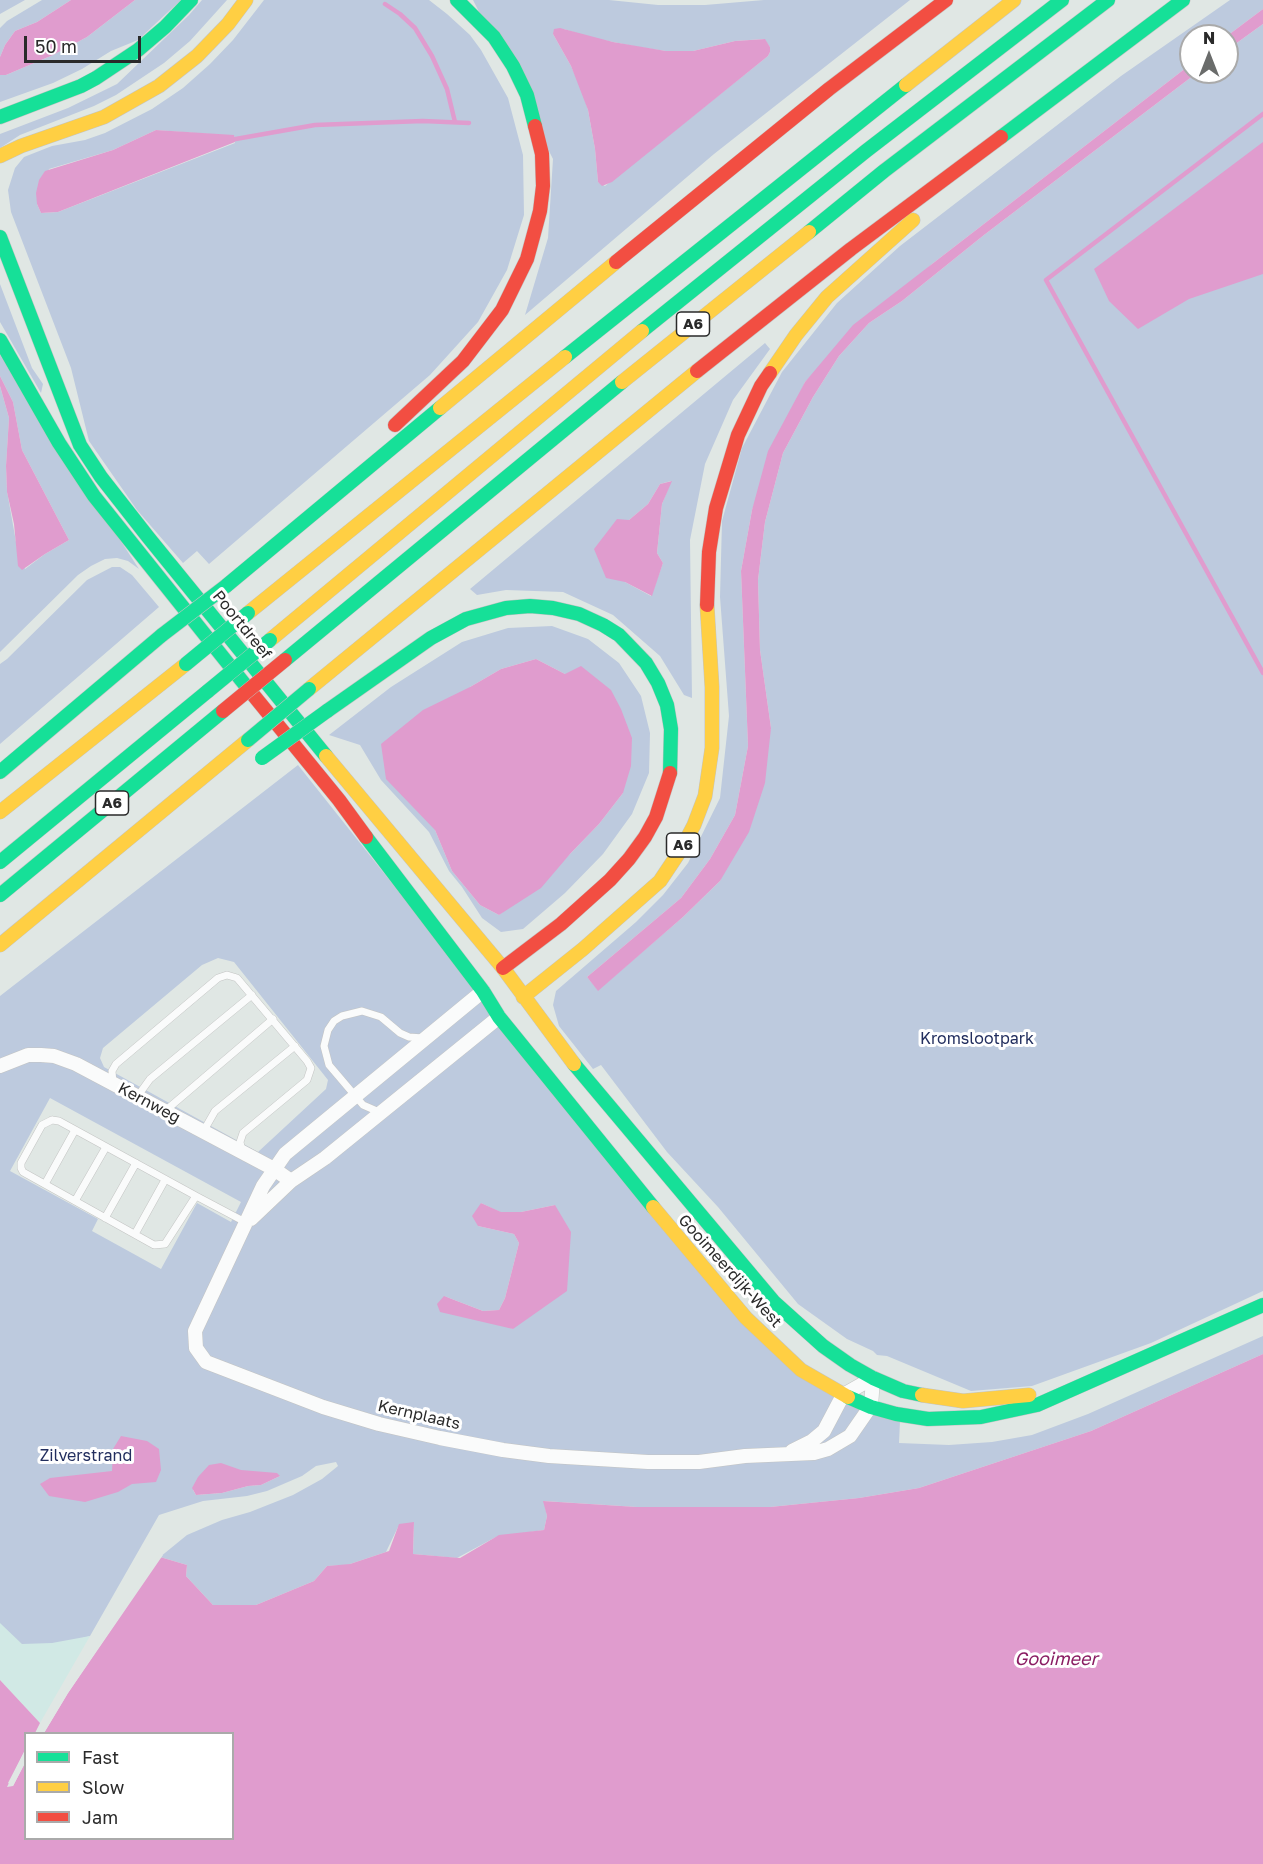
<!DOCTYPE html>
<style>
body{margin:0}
#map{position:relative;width:1263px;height:1864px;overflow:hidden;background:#e0e7e4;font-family:"Golos Text",sans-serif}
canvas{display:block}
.legend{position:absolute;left:24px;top:1732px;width:210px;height:108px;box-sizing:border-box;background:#fff;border:2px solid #aaa;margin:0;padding:8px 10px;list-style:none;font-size:18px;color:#2a2a2a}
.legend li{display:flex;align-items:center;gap:12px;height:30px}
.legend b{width:30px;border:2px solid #aaa}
.north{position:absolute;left:1179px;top:24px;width:60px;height:60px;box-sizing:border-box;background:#fff;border:2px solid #aaa;border-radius:50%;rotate:0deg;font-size:16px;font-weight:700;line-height:24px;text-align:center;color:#2a2a2a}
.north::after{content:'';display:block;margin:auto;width:21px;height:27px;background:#6a6c6b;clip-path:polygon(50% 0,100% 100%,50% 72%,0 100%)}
.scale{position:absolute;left:24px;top:36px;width:117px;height:27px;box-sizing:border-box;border:3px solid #2a2a2a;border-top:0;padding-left:8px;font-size:18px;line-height:21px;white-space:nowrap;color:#2a2a2a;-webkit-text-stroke:4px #fff;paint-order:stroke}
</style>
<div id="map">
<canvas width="1263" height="1864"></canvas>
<ul class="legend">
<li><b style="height:8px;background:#16e098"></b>Fast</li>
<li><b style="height:8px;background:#ffcf43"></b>Slow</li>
<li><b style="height:8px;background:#f24e42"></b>Jam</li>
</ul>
<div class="north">N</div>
<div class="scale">50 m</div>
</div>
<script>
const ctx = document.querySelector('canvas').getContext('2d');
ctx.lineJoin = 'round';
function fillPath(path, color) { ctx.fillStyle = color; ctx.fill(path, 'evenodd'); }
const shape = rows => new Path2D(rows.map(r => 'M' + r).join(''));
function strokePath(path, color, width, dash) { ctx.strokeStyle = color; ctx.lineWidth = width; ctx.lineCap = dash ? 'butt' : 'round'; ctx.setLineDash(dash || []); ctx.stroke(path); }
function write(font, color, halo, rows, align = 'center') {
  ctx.font = font + ' "Golos Text",sans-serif'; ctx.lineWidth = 6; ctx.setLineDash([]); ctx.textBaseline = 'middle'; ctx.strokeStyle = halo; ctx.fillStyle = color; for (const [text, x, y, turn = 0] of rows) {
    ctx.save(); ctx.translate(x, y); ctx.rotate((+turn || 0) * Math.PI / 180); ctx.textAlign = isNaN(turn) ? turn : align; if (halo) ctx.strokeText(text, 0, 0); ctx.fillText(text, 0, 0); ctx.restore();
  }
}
const green = shape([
 [0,0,25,0,0,14],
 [42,0,71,0,37,22,15,31,5,45,0,57,0,28,7,21],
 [135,0,181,0,138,40,111,51,82,69,53,83,0,102,0,75,6,75,53,55,87,37],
 [202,0,227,0,190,41,164,63,116,95,94,106,20,135,0,148,0,134,68,108,117,84,189,15],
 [264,0,429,0,447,14,470,35,481,50,508,98,523,155,524,215,507,270,478,322,430,375,209,564,197,551,183,563,137,510,89,441,71,368,11,212,8,190,15,168,24,157,52,146,85,140,105,133,152,109,183,88,210,64,233,40],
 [156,130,234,136,235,143,58,212,41,213,37,204,49,169,113,150],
 [473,0,609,0,658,5,705,5,764,0,910,0,714,154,525,315,548,238,553,159],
 [564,29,588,37,638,47,666,51,693,51,735,41,764,39,770,47,770,52,768,56,605,186,598,182,595,149,588,110,582,90,571,66,553,34],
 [1230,0,1263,0,1263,9,1227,36,1191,36,1191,64,932,264,805,382,752,510,741,571,748,746,735,815,710,859,681,898,587,977,598,990,683,917,720,881,771,728,760,650,758,580,765,522,783,453,813,397,839,356,869,323,902,301,984,235,1198,72,1227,72,1227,50,1263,24,1263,1291,1151,1343,1032,1386,971,1391,887,1356,877,1355,873,1351,847,1339,798,1304,718,1207,667,1152,601,1065,593,1069,559,1026,553,1005,556,991,636,922,663,895,688,863,720,798,729,716,720,597,722,521,742,448,782,372,837,303,900,246,1121,76],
 [0,284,32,368,43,384,41,393,0,322],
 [765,343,770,349,733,400,705,464,690,540,692,698,684,695,660,656,613,615,563,592,506,590,477,595,470,589],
 [671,481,662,504,657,553,663,563,651,596,625,582,629,520,648,504,660,484],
 [0,355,139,569,128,561,117,558,105,559,91,566,78,575,0,652,0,386,9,418,6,466,7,491,16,542,25,569,45,554,69,540,22,450,13,402,0,376],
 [112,567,120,567,132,575,159,607,0,744,0,664,7,659,87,580],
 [552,626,588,639,619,663,641,696,650,733,649,773,632,814,603,854,565,893,523,929,501,932,482,918,462,887,449,871,429,832,381,780,360,745,329,735,391,687,462,642,508,628],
 [536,659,565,674,623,793,599,824,570,854,499,915,480,905,452,871,435,830,470,687,501,669],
 [298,765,725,1302,774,1352,900,1421,899,1443,949,1445,992,1442,1032,1435,1088,1414,1263,1336,1263,1354,1091,1431,919,1488,859,1498,770,1507,637,1507,544,1501,547,1516,544,1530,496,1537,457,1558,413,1554,414,1523,398,1527,386,1552,347,1565,327,1566,314,1581,256,1605,213,1605,186,1576,187,1565,160,1557,187,1535,222,1520,250,1512,293,1495,322,1479,338,1466,336,1462,316,1466,302,1476,267,1491,247,1496,203,1501,159,1515,90,1636,0,1662,0,996],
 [218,958,234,962,328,1080,326,1089,258,1152,104,1067,100,1058,103,1048,202,965],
 [50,1098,241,1202,231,1222,197,1203,161,1269,92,1231,98,1219,10,1171],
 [481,1203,500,1212,521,1212,555,1205,513,1329,444,1296,483,1311,499,1310,505,1298,519,1243,514,1234,478,1226],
 [280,1476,261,1485,248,1486,222,1493,196,1495,193,1490]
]);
const sand = shape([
 [0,1623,22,1644,52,1643,90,1636,40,1723,0,1680]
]);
const water = shape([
 [71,0,135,0,87,37,53,55,6,75,0,75,0,57,5,45,15,31,37,22],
 [1263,9,1263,24,1227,50,1227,36],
 [560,28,613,42,666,51,693,51,735,41,765,39,770,47,770,52,768,56,612,182,602,186,598,182,595,149,588,110,571,66,553,34,554,29],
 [1191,64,1191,72,1198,72,984,235,902,301,869,323,839,356,813,397,783,453,765,522,758,580,760,650,771,728,765,783,749,832,720,881,683,917,598,991,587,977,681,898,710,859,735,815,748,746,741,571,752,510,768,451,805,382,853,325],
 [156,130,234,135,235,142,58,212,41,213,37,204,36,193,39,180,45,171,113,150],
 [1263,142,1263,274,1189,299,1138,329,1109,301,1094,269],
 [0,376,13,402,22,450,69,540,45,554,22,570,18,566,14,524,7,492,6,466,9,418,0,386],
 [672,481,662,504,657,553,663,563,652,596,625,582,606,578,594,549,617,519,629,520,648,504,660,484],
 [536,659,565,674,581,666,611,690,621,709,632,738,631,766,623,793,599,824,570,854,541,888,499,915,480,905,452,871,435,830,386,779,381,744,423,710,470,687,501,669],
 [481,1203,501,1212,521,1212,555,1205,571,1232,567,1291,513,1329,440,1312,437,1304,444,1296,483,1311,499,1310,505,1298,519,1243,514,1234,478,1226,472,1216],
 [1263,1354,1263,1864,0,1864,0,1680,40,1723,35,1733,26,1734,25,1750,8,1783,13,1786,25,1763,26,1838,232,1838,232,1734,44,1733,68,1693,160,1557,187,1565,186,1576,213,1605,256,1605,314,1581,327,1566,350,1564,389,1551,399,1524,414,1522,413,1554,460,1558,499,1535,544,1530,547,1516,543,1501,637,1507,770,1507,859,1498,919,1488,1091,1431],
 [121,1436,147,1441,159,1449,161,1470,156,1482,132,1484,118,1492,85,1502,49,1496,40,1484,50,1478,112,1471,113,1449],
 [221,1463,241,1470,277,1473,280,1476,261,1485,248,1486,222,1493,196,1495,192,1488,198,1477,209,1465]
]);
const pier = shape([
 [159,1554,163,1555,68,1693,44,1733,41,1734,66,1692],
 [25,1750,26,1757,22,1762,26,1760,25,1763,13,1786,7,1787]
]);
const stream = shape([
 [385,4,400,14,415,28,432,56,447,89,455,122],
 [1263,114,1046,280,1263,673],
 [230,140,315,125,423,121,469,123]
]);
const lane = shape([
 [113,1083,112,1071,116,1064,218,978,227,975,237,978,307,1061,311,1068,307,1080,243,1133,240,1142,242,1151],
 [137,1097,150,1079,252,995],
 [165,1111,273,1019],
 [379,1112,363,1105,329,1065,324,1046,328,1030,334,1021,342,1016,362,1011,381,1017,400,1033,409,1037,423,1038],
 [52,1120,59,1121,196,1196,165,1244,154,1245,23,1172,21,1168,21,1163,42,1125,52,1120],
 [203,1132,215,1111,295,1046],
 [45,1184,75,1130],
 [196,1196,247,1223],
 [75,1201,106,1147],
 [105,1218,136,1163],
 [135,1234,165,1180]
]);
const street = shape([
 [483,991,285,1154,263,1186,195,1331,196,1348,206,1362,323,1407,379,1424,440,1438,503,1450,549,1456,648,1462,699,1462,745,1456,814,1453,828,1449,850,1436,868,1410,871,1407,873,1378],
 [0,1066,28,1055,41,1055,54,1056,76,1064,274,1169,291,1181],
 [251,1219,291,1181,325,1158,499,1017],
 [792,1451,812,1441,824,1431,843,1395,873,1378]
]);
const fast = shape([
 [457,0,494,37,513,66,527,95,535,126],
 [0,117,81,86,96,78,138,50,165,27,191,0],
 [1001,137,1183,0],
 [809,232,884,171,1108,0],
 [0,237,80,445,101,477,148,537,326,756],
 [642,331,866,151,1062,0],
 [0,340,59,443,94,496,250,691],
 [565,357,906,85],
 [226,586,440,408],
 [285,660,622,382],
 [327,711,431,638,466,619,506,608,530,606,553,608,579,614,603,625,619,635,646,663,658,683,667,705,671,729,670,773],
 [0,772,162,635],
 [366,837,483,991,499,1017,653,1207],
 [0,862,208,691],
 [0,895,223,711],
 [574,1064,774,1302,823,1346,850,1365,873,1378,903,1391,922,1395],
 [848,1397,871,1407,896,1414,928,1419,981,1417,1037,1405,1263,1305]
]);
const slow = shape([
 [906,85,1014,0],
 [0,156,21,146,104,117,159,86,197,56,228,24,246,0],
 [770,373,796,335,827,297,913,220],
 [622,382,809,232],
 [440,408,616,262],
 [248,613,565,357],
 [270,640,642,331],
 [309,689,697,371],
 [326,756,503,968,574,1064],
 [0,812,186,664],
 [0,945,248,740],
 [523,997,583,949,660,881,682,848,694,825,705,796,712,748,712,687,707,605],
 [653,1207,746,1318,801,1370,848,1397],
 [922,1395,963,1401,1029,1395]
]);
const jam = shape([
 [616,262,829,89,946,0],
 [697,371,851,249,1001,137],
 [395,425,463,361,502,310,527,259,540,211,543,186,542,154,535,126],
 [707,605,709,552,716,508,738,435,761,386,770,373],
 [250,691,339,800,366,837],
 [503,968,561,924,610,880,629,859,645,837,656,817,670,773]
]);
const fastBridge = shape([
 [162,635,226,586],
 [186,664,248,613],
 [208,691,270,640],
 [248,740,309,689],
 [262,758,327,711]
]);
const jamBridge = shape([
 [223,711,285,660]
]);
const shields = [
 [693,324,33],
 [112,803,33],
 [683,845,33]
];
const shieldNames = [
 ["A6",693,324],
 ["A6",112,803],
 ["A6",683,845]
];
const streetNames = [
 ["Poortdreef",242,625,51],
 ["Kernweg",149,1103,28],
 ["Gooimeerdijk-West",730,1271,48],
 ["Kernplaats",419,1415,13]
];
const parkNames = [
 ["Kromslootpark",977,1039],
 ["Zilverstrand",86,1456]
];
const waterNames = [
 ["Gooimeer",1056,1659]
];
fillPath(green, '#bdcade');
fillPath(sand, '#d1e9e5');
fillPath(water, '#e09cce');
fillPath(pier, '#e0e7e4');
strokePath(stream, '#e09cce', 4.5);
strokePath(lane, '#c3c4c3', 8);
strokePath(street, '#c3c4c3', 15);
strokePath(fast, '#c3c4c3', 15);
strokePath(slow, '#c3c4c3', 15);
strokePath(jam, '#c3c4c3', 15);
strokePath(lane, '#fafbfb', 7);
strokePath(street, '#fafbfb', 14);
strokePath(fast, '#16e098', 14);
strokePath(slow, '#ffcf43', 14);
strokePath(jam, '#f24e42', 14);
strokePath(fastBridge, '#c1c4c3', 15, []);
strokePath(jamBridge, '#c1c4c3', 15, []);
strokePath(fastBridge, '#16e098', 14);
strokePath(jamBridge, '#f24e42', 14);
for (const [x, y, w] of shields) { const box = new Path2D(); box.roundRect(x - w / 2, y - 12, w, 24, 4.5); ctx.fillStyle = '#fff'; ctx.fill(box); strokePath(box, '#2a2a2a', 1.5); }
write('bold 15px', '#2a2a2a', null, shieldNames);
write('16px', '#2a2a2a', '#fff', streetNames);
write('16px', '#222e5e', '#fff', parkNames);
write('italic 18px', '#8a1d63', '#fff', waterNames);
</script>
